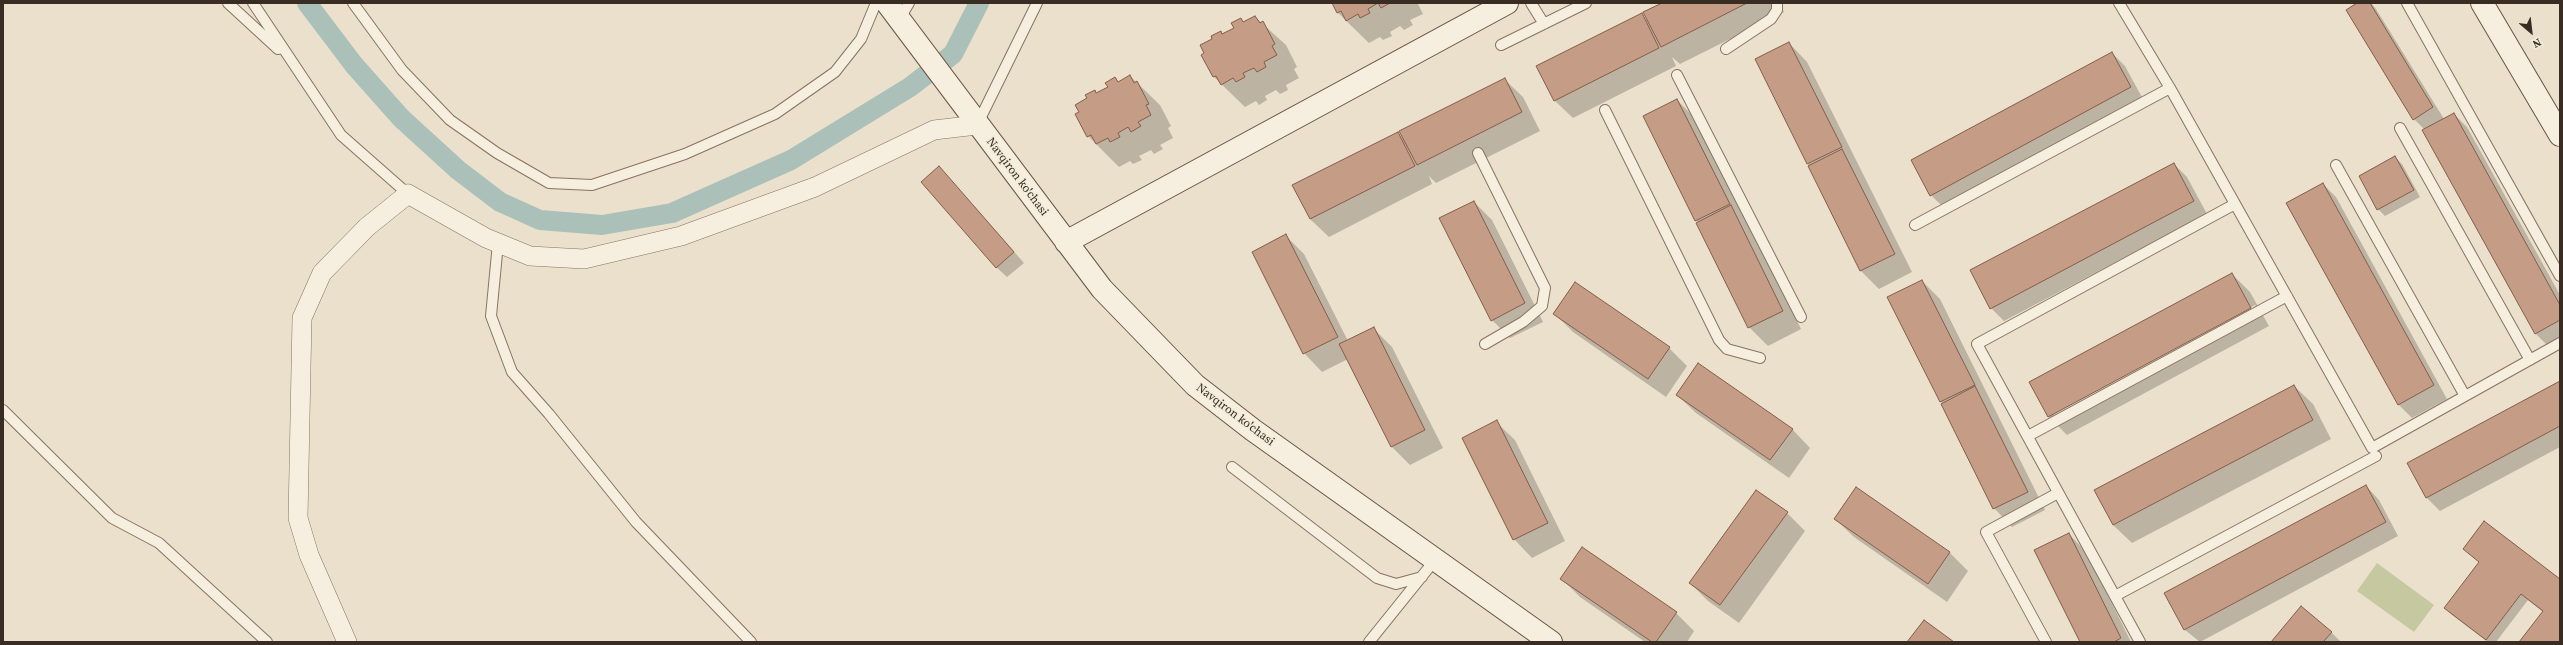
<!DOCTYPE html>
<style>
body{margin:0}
#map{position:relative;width:2563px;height:645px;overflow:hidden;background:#ebe0cc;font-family:"Source Serif 4",serif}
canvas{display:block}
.frame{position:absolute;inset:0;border:4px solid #392c23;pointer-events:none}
.north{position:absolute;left:2511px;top:12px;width:40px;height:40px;-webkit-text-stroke:3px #f3ebda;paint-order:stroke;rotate:152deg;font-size:11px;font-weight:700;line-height:16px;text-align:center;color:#392c23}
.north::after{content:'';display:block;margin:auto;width:14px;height:18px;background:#392c23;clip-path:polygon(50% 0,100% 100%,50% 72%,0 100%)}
</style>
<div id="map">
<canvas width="2563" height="645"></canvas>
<div class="frame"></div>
<div class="north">N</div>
</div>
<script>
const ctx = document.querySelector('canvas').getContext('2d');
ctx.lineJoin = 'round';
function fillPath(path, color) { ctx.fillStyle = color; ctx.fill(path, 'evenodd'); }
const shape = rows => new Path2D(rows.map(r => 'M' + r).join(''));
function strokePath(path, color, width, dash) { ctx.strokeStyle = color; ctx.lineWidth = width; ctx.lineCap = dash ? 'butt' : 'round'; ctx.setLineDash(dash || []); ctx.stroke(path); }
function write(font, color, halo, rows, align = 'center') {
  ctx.font = font + ' "Source Serif 4",serif'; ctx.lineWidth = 3; ctx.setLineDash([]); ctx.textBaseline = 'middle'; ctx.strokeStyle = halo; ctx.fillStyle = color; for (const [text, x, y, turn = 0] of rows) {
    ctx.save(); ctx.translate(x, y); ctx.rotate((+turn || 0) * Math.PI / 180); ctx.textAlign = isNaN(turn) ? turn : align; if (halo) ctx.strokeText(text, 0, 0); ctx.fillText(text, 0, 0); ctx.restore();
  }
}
const green = shape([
 [2377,563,2434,605,2414,632,2357,591]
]);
const shadow = shape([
 [1333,3,1421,3,1418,4,1423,14,1410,20,1413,25,1404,30,1400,26,1390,32,1392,36,1383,40,1380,37,1369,43,1338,13],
 [1664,3,1779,3,1784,12,1680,64,1672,57,1676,66,1573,118,1554,100,1641,14,1648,21],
 [2359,3,2371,3,2376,9,2444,119,2454,114,2467,127,2560,295,2560,341,2549,347,2535,333,2425,130,2414,119],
 [1255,17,1286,45,1297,67,1294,69,1299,78,1286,85,1288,90,1280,94,1276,90,1265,96,1267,100,1259,105,1256,101,1245,107,1214,77,1202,55,1220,32,1223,34,1235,28,1241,19,1244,23],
 [1789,43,1807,62,1912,272,1879,289,1861,271,1756,60],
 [2112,53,2125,66,2144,101,1944,208,1931,195],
 [1130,76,1160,105,1171,126,1168,128,1173,138,1160,145,1163,149,1154,154,1151,150,1139,156,1142,160,1133,164,1130,161,1119,167,1088,136,1080,113,1094,91,1097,94,1109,87,1115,79,1119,82],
 [1504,79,1523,97,1540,131,1436,183,1429,176,1432,184,1329,237,1310,219,1398,133,1404,140],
 [1677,100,1695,118,1801,329,1768,346,1749,327,1696,220],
 [2395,157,2402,164,2420,197,2385,216,2378,209,2360,176],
 [2174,164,2187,177,2207,214,2004,321,1991,308],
 [949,178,1024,263,1007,277,996,267],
 [2323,184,2336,197,2447,399,2412,418,2398,404],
 [1474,202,1492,220,1543,322,1510,338,1492,320],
 [1286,236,1304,254,1348,341,1374,329,1392,347,1443,448,1410,465,1392,447,1348,359,1322,372,1304,353],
 [2232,274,2250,292,2269,326,2067,435,2049,417,2031,382],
 [2255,305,2256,306,2054,415,2054,413],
 [1922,281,1940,299,2045,510,2012,527,1994,508,1889,297],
 [1555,314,1669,348,1687,366,1666,397,1573,332],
 [2560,382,2560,447,2440,511,2426,497],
 [2294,386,2313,404,2331,439,2132,543,2113,525],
 [1677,395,1792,429,1810,448,1789,478,1696,413],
 [1496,422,1515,440,1565,541,1532,558,1514,539],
 [2366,486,2379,500,2398,536,2200,642,2185,630],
 [1856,489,1950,553,1968,571,1947,602,1854,537,1835,519],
 [1787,513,1805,531,1739,623,1708,601,1690,583],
 [2069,534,2087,553,2131,642,2081,642],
 [2464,549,2560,580,2560,642,2520,642,2543,612,2528,600,2496,642,2488,642,2452,615,2445,608,2480,563],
 [1562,579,1676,613,1694,631,1687,642,1645,642,1580,597],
 [2331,632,2341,642,2272,642]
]);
const canal = shape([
 [307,3,354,65,401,118,458,170,500,202,540,220,602,225,672,213,791,160,910,87,953,54,979,3]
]);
const building = shape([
 [1332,3,1378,3,1368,9,1370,13,1360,18,1358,14,1346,21,1341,11,1337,13,1332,3],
 [1378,3,1390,3,1381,8,1378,3],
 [1662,3,1747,3,1661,47,1643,12,1662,3],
 [2357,3,2370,3,2433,107,2413,120,2346,10,2357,3],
 [1642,13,1659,48,1554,101,1536,66,1642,13],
 [1255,16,1260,23,1263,21,1275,44,1272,46,1277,55,1264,62,1266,67,1257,72,1254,68,1243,73,1245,77,1236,82,1233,78,1221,85,1216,76,1213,77,1201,55,1204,53,1200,45,1212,39,1211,36,1221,31,1222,34,1234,28,1231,23,1241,18,1243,22,1255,16],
 [1789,42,1842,147,1807,164,1755,59,1789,42],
 [2112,52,2131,87,1930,196,1911,160,2112,52],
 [1130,75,1134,83,1137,81,1149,104,1146,105,1151,115,1138,122,1141,126,1131,132,1128,127,1118,133,1120,137,1110,142,1108,138,1096,144,1091,135,1087,137,1075,114,1079,112,1075,105,1087,98,1085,95,1095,90,1096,93,1108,87,1105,83,1115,77,1118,82,1130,75],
 [1505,78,1522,112,1417,165,1399,131,1505,78],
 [1677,99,1730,204,1695,221,1643,116,1677,99],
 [2454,113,2560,305,2560,320,2535,334,2422,130,2454,113],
 [1398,132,1415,166,1310,219,1292,185,1398,132],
 [1842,149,1895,254,1860,271,1808,166,1842,149],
 [2395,156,2414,190,2377,210,2359,176,2395,156],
 [2174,163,2194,201,1990,309,1970,270,2174,163],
 [939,166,1014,252,996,268,921,182,939,166],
 [2323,183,2434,385,2398,405,2286,203,2323,183],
 [1474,201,1525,303,1491,321,1439,218,1474,201],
 [1731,205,1783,311,1748,328,1696,223,1731,205],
 [1286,234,1338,337,1303,354,1252,252,1286,234],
 [2232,273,2251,308,2048,417,2029,382,2232,273],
 [1922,280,1975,385,1940,402,1887,297,1922,280],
 [1575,282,1670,347,1648,379,1553,314,1575,282],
 [1374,327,1425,430,1391,447,1339,344,1374,327],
 [1698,363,1793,429,1770,460,1676,395,1698,363],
 [2560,381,2560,426,2426,498,2407,463,2560,381],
 [2294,385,2313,420,2113,525,2094,490,2294,385],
 [1975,386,2028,492,1993,509,1941,404,1975,386],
 [1497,420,1548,523,1513,540,1462,438,1497,420],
 [2366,485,2386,522,2184,630,2164,593,2366,485],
 [1856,487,1950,552,1928,584,1834,519,1856,487],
 [1756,490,1788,512,1720,605,1689,583,1756,490],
 [2484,521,2560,579,2560,642,2519,642,2543,611,2521,594,2486,640,2444,608,2479,562,2463,549,2484,521],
 [2069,533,2121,638,2114,642,2080,642,2034,550,2069,533],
 [1582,547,1677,612,1656,642,1652,642,1560,579,1582,547],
 [2301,606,2332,632,2323,642,2271,642,2301,606],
 [1924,620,1954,642,1907,642,1924,620]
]);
const lane = shape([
 [228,3,278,49],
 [253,3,341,135,408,194],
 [353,3,402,70,450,120,497,153,549,183,592,185,685,154,775,114,835,72,861,39,876,3],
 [1531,3,1544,24],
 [2119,3,2170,88,2372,448,2560,343],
 [2407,3,2560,276],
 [899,20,909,3],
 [1501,45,1586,3],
 [1726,49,1771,19,1777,10,1777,3],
 [1677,75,1801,317],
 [1605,110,1719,340,1727,349,1760,358],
 [977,125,1037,3],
 [2400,128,2530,360],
 [1478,153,1545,288,1542,306,1523,322,1485,344],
 [2336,165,2465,396],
 [1915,225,2170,88],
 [498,243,491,316,512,372,549,414,636,522,751,642],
 [3,410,112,518,159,543,267,642],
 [2028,436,2287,296],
 [1232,467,1377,578,1396,584,1422,577],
 [2115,596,2376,456],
 [1369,642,1435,560],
 [2046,642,1986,532,2058,493],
 [2140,642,1977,344,2235,204]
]);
const street = shape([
 [347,642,309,555,298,518,302,318,322,273,367,227,408,194,486,238,530,256,584,259,681,236,815,187,934,130,977,125]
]);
const secondary = shape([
 [887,3,1102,289,1195,385,1253,430,1551,642],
 [2482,3,2560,135],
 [1066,242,1507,3]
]);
const streetNames = [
 ["Navqiron ko'chasi",1017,177,53],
 ["Navqiron ko'chasi",1235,415,37]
];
fillPath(green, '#c6c9a0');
fillPath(shadow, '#0003');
strokePath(canal, '#abc0b9', 20);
fillPath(building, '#c59c85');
strokePath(building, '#835d49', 1);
strokePath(lane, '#877361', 12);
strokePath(street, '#877361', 20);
strokePath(secondary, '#695444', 24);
strokePath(lane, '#f6eede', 10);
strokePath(street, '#f6eede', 19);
strokePath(secondary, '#f6eede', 22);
write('12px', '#392c23', '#f3ebda', streetNames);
</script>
